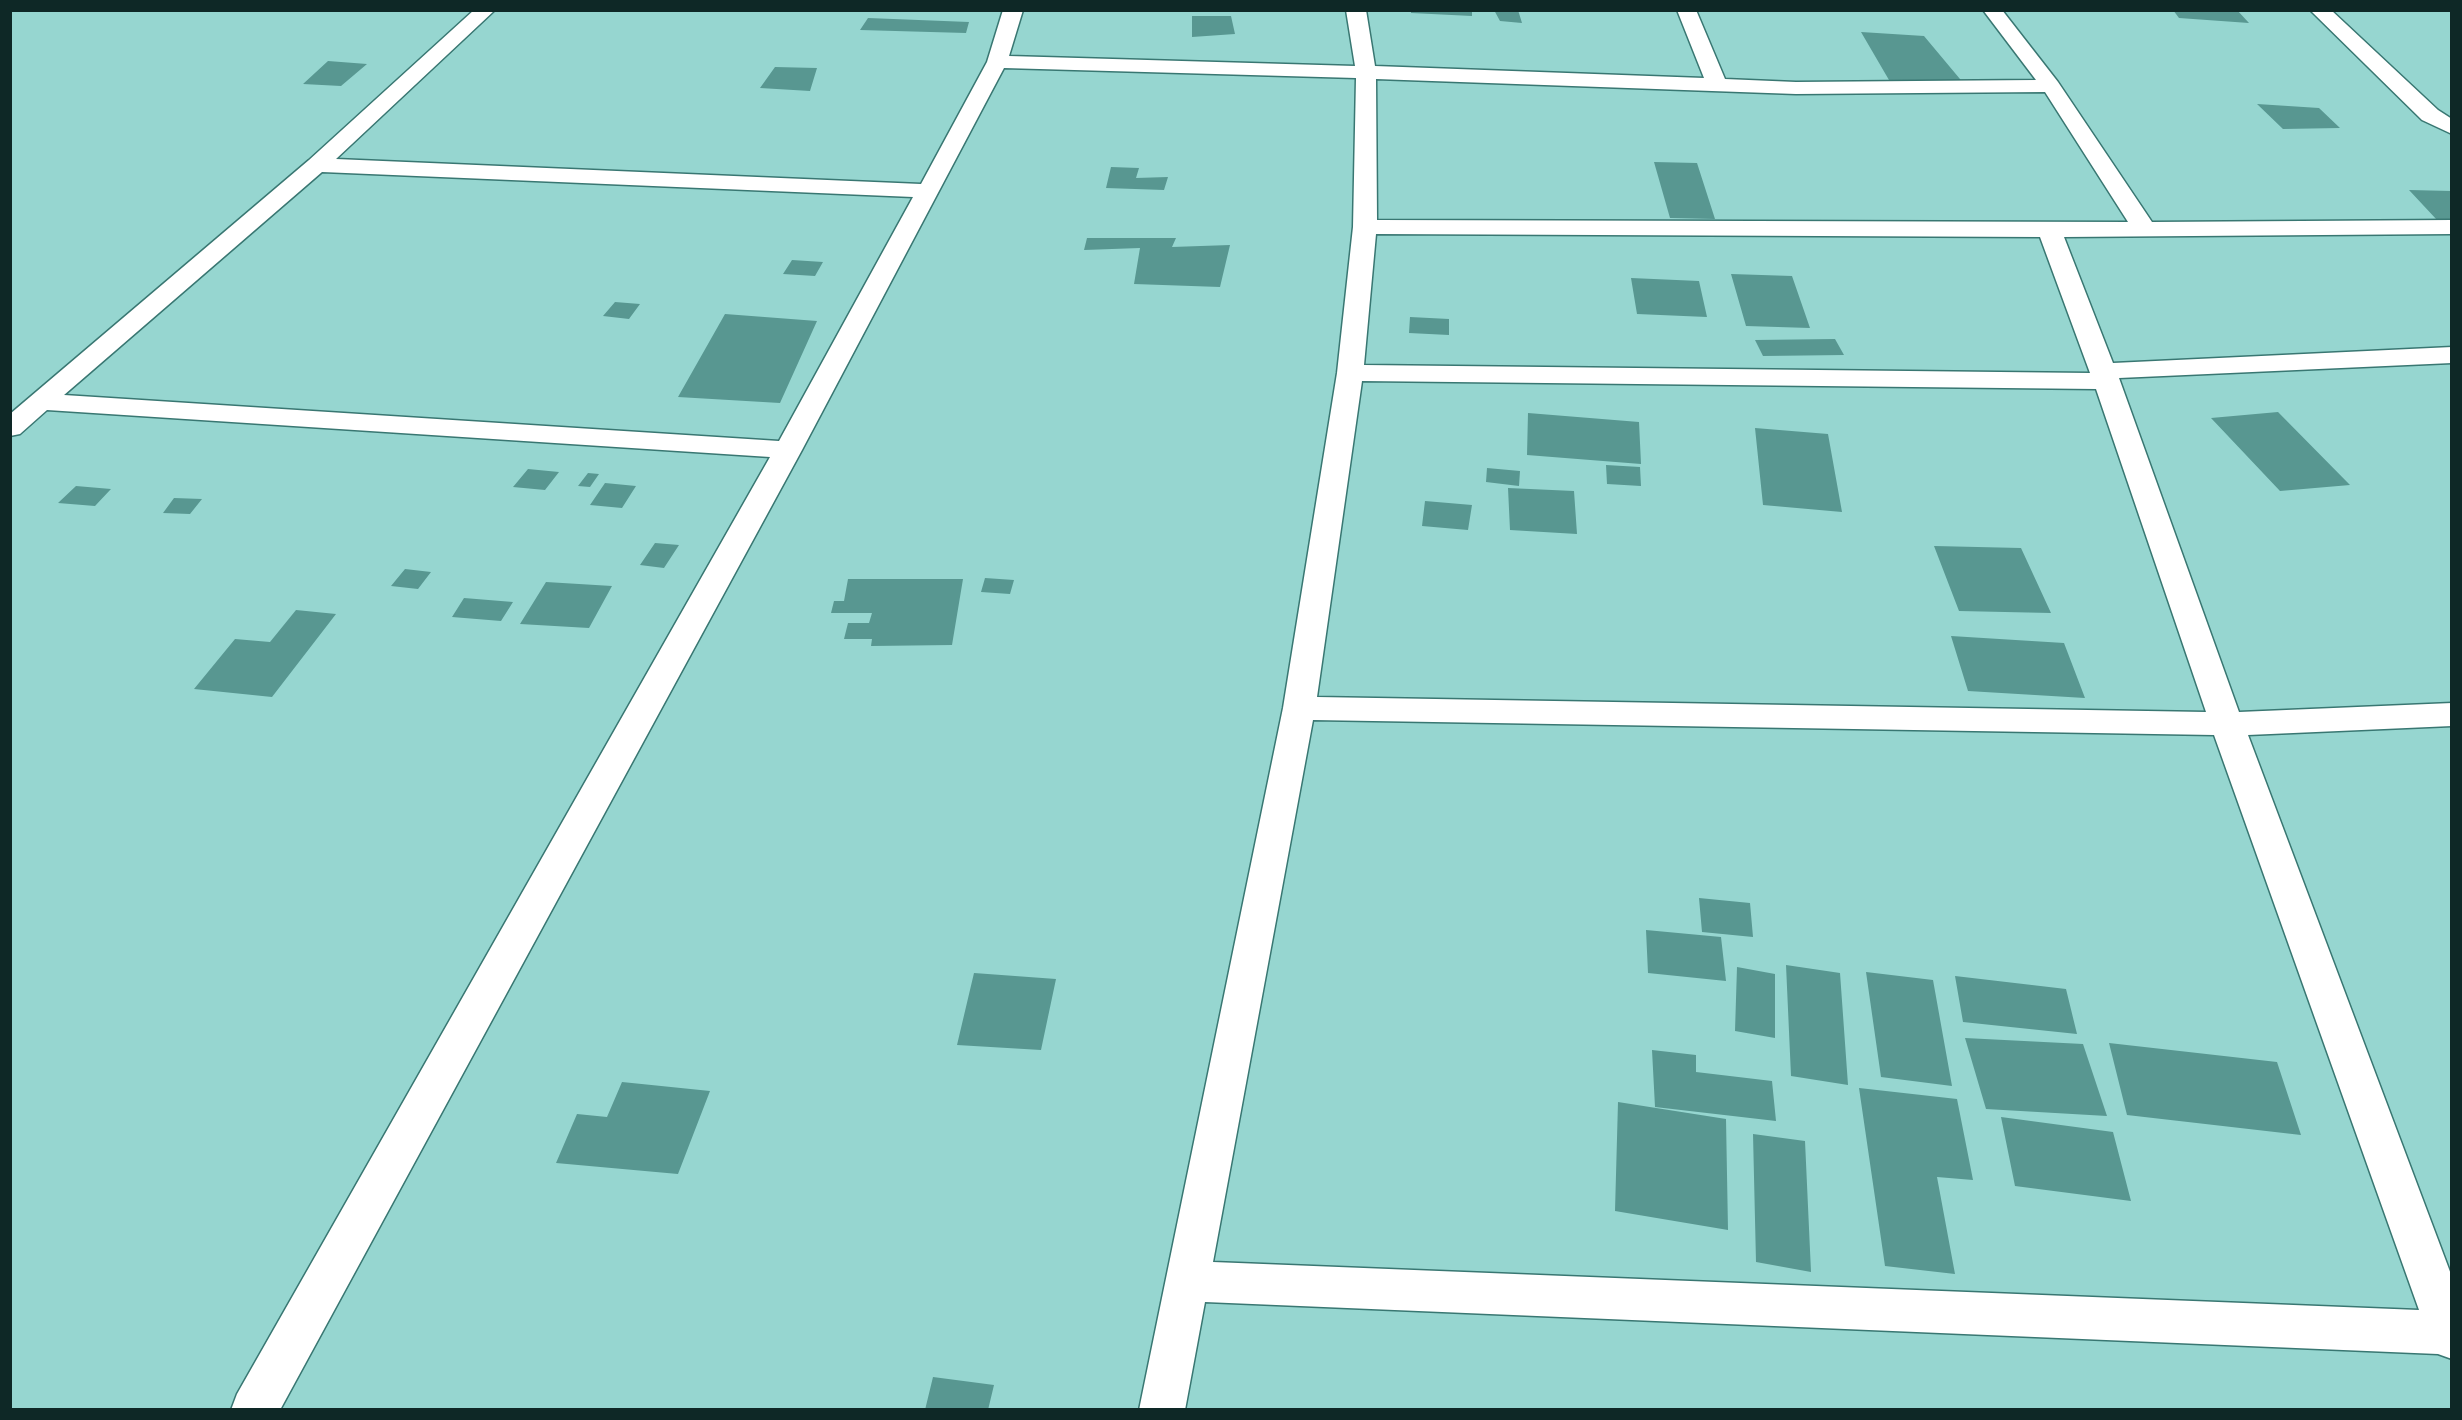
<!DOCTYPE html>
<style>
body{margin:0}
#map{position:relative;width:2462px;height:1420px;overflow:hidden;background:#96d6d0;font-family:"Public Sans",sans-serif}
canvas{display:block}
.frame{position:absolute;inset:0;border:12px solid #0e2826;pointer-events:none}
</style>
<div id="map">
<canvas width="2462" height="1420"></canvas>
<div class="frame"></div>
</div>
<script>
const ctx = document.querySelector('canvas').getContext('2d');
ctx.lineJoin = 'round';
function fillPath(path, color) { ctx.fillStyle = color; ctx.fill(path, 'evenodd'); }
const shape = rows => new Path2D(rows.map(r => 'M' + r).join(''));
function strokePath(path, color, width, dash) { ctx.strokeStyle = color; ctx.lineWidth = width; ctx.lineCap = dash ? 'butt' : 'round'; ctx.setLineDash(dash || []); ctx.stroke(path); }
const building = shape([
 [1411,10,1472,10,1472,16,1411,13],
 [1494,10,1518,10,1522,23,1500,21],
 [2173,10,2237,10,2249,23,2179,18],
 [1192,16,1231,16,1235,34,1192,37],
 [868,18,969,22,966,33,860,30],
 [1861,32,1924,36,1965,85,1889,80],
 [328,61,367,64,341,86,303,84],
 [775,67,817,68,810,91,760,88],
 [2257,104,2319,108,2340,128,2283,129],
 [1654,162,1697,163,1715,219,1670,218],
 [1111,167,1139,168,1136,178,1168,177,1164,190,1106,188],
 [2409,190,2452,191,2452,220,2437,220],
 [1087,238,1176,238,1172,247,1230,245,1220,287,1134,284,1140,248,1084,250],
 [792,260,823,262,815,276,783,274],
 [1731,274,1792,276,1810,328,1746,326],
 [1631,278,1699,281,1707,317,1637,314],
 [615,302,640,304,629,319,603,316],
 [725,314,817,321,780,403,678,397],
 [1410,317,1449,319,1449,335,1409,333],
 [1835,339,1844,355,1763,356,1755,340],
 [2278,412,2350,485,2280,491,2211,418],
 [1528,413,1639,422,1641,464,1527,455],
 [1755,428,1828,434,1842,512,1763,505],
 [1606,465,1640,467,1641,486,1607,484],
 [1487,468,1520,471,1519,486,1486,482],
 [528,469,559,472,545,490,513,487],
 [588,473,599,474,590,487,578,486],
 [605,483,636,486,622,508,590,505],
 [76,486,111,489,95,506,58,503],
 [1508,488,1574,491,1577,534,1510,530],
 [174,498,202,499,190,514,163,513],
 [1425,501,1472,505,1468,530,1422,526],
 [655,543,679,545,664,568,640,565],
 [1934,546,2021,548,2051,613,1959,611],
 [405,569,431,572,418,589,391,586],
 [985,578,1014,580,1010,594,981,592],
 [848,579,963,579,952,645,871,646,872,639,844,639,848,623,869,623,872,613,831,613,834,601,844,601],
 [546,582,612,586,589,628,520,624],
 [464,598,513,602,501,621,452,617],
 [296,610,336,614,272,697,194,689,235,639,270,642],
 [1951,636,2064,643,2085,698,1968,691],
 [1699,898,1750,903,1753,937,1702,932],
 [1646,930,1721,937,1726,981,1648,973],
 [1786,965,1840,973,1848,1085,1791,1076],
 [1737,967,1775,974,1775,1038,1735,1031],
 [1866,972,1933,980,1952,1086,1881,1077],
 [974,973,1056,979,1041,1050,957,1045],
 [1955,976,2066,989,2077,1034,1963,1022],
 [1965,1038,2083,1044,2107,1116,1986,1109],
 [2109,1043,2277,1062,2301,1135,2127,1115],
 [1652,1050,1696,1055,1696,1072,1772,1081,1776,1121,1655,1107],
 [622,1082,710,1091,678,1174,556,1163,577,1114,607,1117],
 [1859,1088,1957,1099,1973,1180,1937,1177,1955,1274,1885,1266],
 [1618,1102,1726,1119,1728,1230,1615,1211],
 [2001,1117,2113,1132,2131,1201,2015,1186],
 [1753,1134,1805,1141,1811,1272,1756,1262],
 [933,1377,994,1385,988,1410,925,1410]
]);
const minor = shape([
 [474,10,495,10,336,159,921,184,987,62,1003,10,1023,10,1009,56,1355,66,1346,10,1366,10,1375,66,1704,78,1677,10,1696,10,1725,79,1796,82,2036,80,1983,10,2002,10,2058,82,2152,222,2452,220,2452,234,2064,237,2113,363,2452,347,2452,363,2119,378,2239,712,2452,703,2452,726,2248,735,2452,1277,2452,1359,2438,1354,1205,1302,1185,1410,1139,1410,1283,708,1337,373,1353,227,1356,78,1004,68,802,450,280,1410,231,1410,237,1394,770,457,47,410,20,434,10,436,10,414,309,160,474,10],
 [1376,79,1796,94,2045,92,2128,222,1377,220,1376,79],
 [322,172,913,197,779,441,64,395,322,172],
 [1376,234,2040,237,2090,373,1364,365,1376,234],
 [1362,381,2096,389,2206,712,1317,697,1362,381],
 [1313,720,2214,735,2419,1310,1213,1262,1313,720],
 [2310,10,2331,10,2438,110,2452,119,2452,134,2422,120,2310,10]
]);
fillPath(building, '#589791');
strokePath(minor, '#397772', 3);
fillPath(minor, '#fff');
</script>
